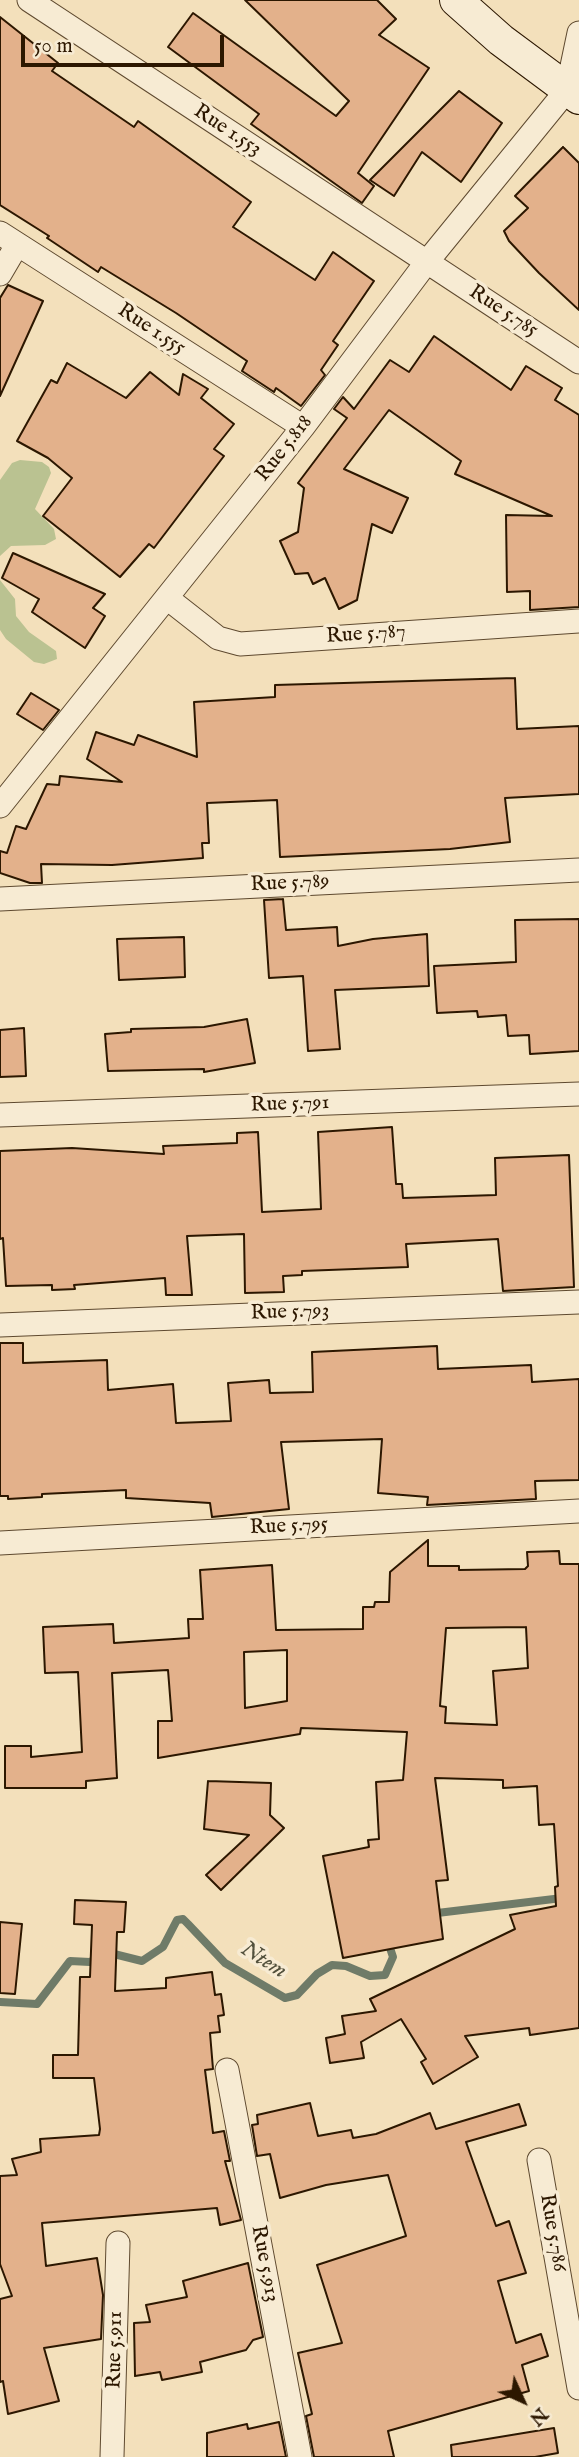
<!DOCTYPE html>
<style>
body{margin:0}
#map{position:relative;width:579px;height:2457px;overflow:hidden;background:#f3e0bb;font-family:"IM FELL English",serif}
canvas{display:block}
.north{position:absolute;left:488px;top:2366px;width:70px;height:70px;-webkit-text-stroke:5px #f7ebd3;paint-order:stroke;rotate:135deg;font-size:19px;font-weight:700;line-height:28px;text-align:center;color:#2c1700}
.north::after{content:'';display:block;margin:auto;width:24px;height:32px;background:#2c1700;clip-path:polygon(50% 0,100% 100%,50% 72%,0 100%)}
.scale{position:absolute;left:21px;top:35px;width:203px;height:32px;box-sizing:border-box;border:4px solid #2c1700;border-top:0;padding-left:9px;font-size:21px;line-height:24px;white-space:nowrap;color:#2c1700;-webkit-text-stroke:5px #f7ebd3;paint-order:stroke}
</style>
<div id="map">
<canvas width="579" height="2457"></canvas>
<div class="north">N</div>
<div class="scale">50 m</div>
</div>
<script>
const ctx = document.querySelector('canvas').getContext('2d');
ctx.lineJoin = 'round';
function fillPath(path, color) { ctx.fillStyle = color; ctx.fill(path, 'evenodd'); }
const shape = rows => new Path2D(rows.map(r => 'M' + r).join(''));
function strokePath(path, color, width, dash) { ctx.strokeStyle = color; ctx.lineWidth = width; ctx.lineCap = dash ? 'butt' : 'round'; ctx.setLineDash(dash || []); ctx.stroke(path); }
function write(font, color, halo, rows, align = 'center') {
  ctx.font = font + ' "IM FELL English",serif'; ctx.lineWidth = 7; ctx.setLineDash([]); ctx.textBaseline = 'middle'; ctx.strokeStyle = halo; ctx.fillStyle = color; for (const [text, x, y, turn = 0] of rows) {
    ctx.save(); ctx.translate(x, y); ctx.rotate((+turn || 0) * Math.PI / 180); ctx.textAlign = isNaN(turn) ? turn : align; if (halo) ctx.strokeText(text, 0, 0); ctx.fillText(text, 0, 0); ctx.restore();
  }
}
const green = shape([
 [20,460,42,462,49,467,51,473,35,509,54,529,56,539,45,545,11,546,0,556,0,480,12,463],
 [0,580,15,599,16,616,29,632,56,651,57,659,44,664,34,662,6,639,0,630]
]);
const stream = shape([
 [429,1914,579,1896],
 [0,2002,37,2004,70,1961,90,1962,110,1953,142,1961,163,1947,177,1920,183,1919,188,1924,225,1963,285,1998,297,1995,317,1974,332,1965,346,1966,370,1976,385,1975,393,1957,388,1942]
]);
const building = shape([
 [245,0,377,0,396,19,379,35,429,68,358,173,374,186,362,203,251,124,259,114,168,47,193,13,336,116,349,101,245,0],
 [0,17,58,63,52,71,134,127,138,121,251,202,233,227,315,280,333,252,374,281,333,341,338,345,321,370,325,375,301,406,276,388,274,392,242,371,247,361,176,313,101,267,98,272,47,238,49,236,0,205,0,17],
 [459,91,502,123,461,182,422,152,394,196,370,180,459,91],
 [563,147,579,163,579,310,539,273,509,241,504,231,528,208,515,196,563,147],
 [8,285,43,301,0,396,0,298,8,285],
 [434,336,511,390,526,366,562,388,555,400,579,415,579,607,530,610,530,591,507,592,506,515,552,516,455,474,461,461,389,410,344,469,408,498,392,533,372,524,357,600,339,609,325,578,313,584,308,573,295,574,280,541,298,532,304,488,298,483,347,418,334,409,343,397,354,409,390,360,409,372,434,336],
 [67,363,126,398,150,372,179,395,183,374,208,389,201,398,234,424,214,449,224,456,154,548,149,544,120,577,43,516,72,478,48,458,17,441,51,380,57,383,67,363],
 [13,553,105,594,93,608,105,616,85,648,32,612,39,599,2,578,13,553],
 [515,678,517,729,579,726,579,794,505,798,510,842,450,849,280,857,277,800,207,803,209,843,202,843,203,858,112,865,41,864,42,883,30,883,0,873,0,851,7,853,16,826,26,829,47,784,59,785,60,776,122,782,87,759,96,732,134,745,138,735,197,757,194,702,275,697,275,685,515,678],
 [31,693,59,710,43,730,17,714,31,693],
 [283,899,286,930,337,927,338,946,373,939,427,934,429,986,335,990,340,1049,308,1051,303,976,269,978,264,900,283,899],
 [579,919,579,1051,530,1054,529,1035,508,1036,506,1015,478,1017,477,1011,437,1013,434,966,516,962,515,920,579,919],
 [184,937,185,977,119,980,117,939,184,937],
 [247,1019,255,1063,204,1072,204,1069,108,1071,105,1034,131,1032,131,1029,204,1027,247,1019],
 [24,1028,26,1076,0,1077,0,1030,24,1028],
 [392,1127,396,1184,402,1184,403,1198,496,1195,495,1158,569,1155,574,1287,503,1291,498,1239,406,1244,408,1267,302,1271,302,1275,283,1276,284,1292,245,1293,244,1234,187,1236,192,1295,166,1295,165,1278,74,1285,75,1289,52,1290,52,1285,6,1286,3,1238,0,1239,0,1151,72,1148,164,1154,163,1146,237,1143,237,1133,258,1132,262,1212,321,1209,318,1132,392,1127],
 [0,1343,23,1343,23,1363,107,1360,108,1390,173,1384,176,1423,231,1421,228,1383,269,1380,270,1393,313,1392,312,1352,437,1346,438,1369,531,1365,532,1382,579,1379,579,1480,535,1481,536,1499,427,1505,428,1497,378,1493,382,1439,281,1442,289,1509,212,1517,210,1503,126,1498,126,1490,42,1494,42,1497,8,1499,8,1496,0,1496,0,1343],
 [428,1540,428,1566,459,1566,459,1570,525,1569,528,1566,527,1552,559,1551,560,1564,579,1564,579,2028,530,2035,529,2028,465,2036,478,2057,433,2084,421,2062,426,2059,401,2019,361,2042,364,2058,330,2063,326,2038,345,2034,342,2016,376,2011,370,1999,515,1929,510,1915,556,1906,555,1887,558,1886,554,1824,539,1825,537,1786,503,1788,503,1780,435,1778,448,1880,436,1881,443,1939,343,1958,323,1856,369,1847,368,1840,379,1839,376,1782,403,1780,407,1732,301,1728,300,1734,158,1758,158,1721,172,1721,168,1670,112,1673,117,1778,86,1781,86,1788,5,1788,5,1746,31,1746,31,1757,82,1752,78,1672,45,1673,43,1627,113,1624,114,1643,189,1638,188,1619,203,1619,200,1570,272,1565,276,1630,363,1629,363,1607,374,1607,375,1602,389,1602,390,1572,428,1540],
 [526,1627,528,1668,493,1671,497,1725,445,1723,446,1707,440,1706,446,1628,526,1627],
 [287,1650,287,1701,245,1708,244,1652,287,1650],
 [208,1781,271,1783,270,1815,284,1828,221,1890,206,1875,249,1835,204,1829,208,1781],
 [75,1900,126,1902,124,1932,117,1932,115,1991,166,1988,166,1978,212,1972,215,1995,221,1994,224,2015,218,2016,220,2032,210,2033,213,2069,205,2070,213,2133,224,2131,230,2161,225,2161,241,2220,220,2225,217,2208,42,2223,46,2266,97,2258,103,2295,101,2339,44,2348,59,2401,8,2414,3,2381,0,2382,0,2299,12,2296,0,2264,0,2176,17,2175,12,2159,41,2152,40,2139,99,2135,100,2129,94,2078,53,2078,53,2055,78,2055,80,1977,90,1977,92,1925,74,1924,75,1900],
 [0,1922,22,1924,15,1994,0,1993,0,1922],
 [310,2103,318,2136,351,2130,353,2138,376,2134,430,2113,436,2129,519,2104,526,2125,466,2142,496,2226,509,2221,526,2273,498,2281,516,2343,541,2334,548,2356,522,2365,529,2391,388,2431,394,2457,314,2457,306,2416,312,2414,298,2353,342,2343,317,2265,406,2236,388,2175,326,2185,280,2198,270,2154,257,2156,252,2125,258,2124,257,2115,310,2103],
 [248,2263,263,2337,253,2340,246,2350,200,2362,202,2372,162,2380,160,2372,135,2376,134,2323,150,2322,146,2305,187,2297,183,2281,248,2263],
 [279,2422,286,2457,207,2457,207,2433,247,2424,248,2429,279,2422],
 [554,2428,558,2453,535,2457,452,2457,451,2445,554,2428]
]);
const minor = shape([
 [29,0,579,362],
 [0,233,303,427],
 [0,274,17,245],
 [167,598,218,638,240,644,579,621],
 [0,806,303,427,426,263,567,90,579,33],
 [0,899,579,870],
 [0,1115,579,1094],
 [0,1325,579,1302],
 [0,1543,579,1511],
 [227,2070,300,2457],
 [539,2160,579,2388],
 [112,2457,118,2243]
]);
const secondary = shape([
 [456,0,501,40,579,98]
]);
const streetNames = [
 ["Rue 1.553",227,131,33],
 ["Rue 5.785",503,312,33],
 ["Rue 1.555",151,330,33],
 ["Rue 5.818",285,449,-52],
 ["Rue 5.787",366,635,-4],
 ["Rue 5.789",290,884,-3],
 ["Rue 5.791",290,1105,-2],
 ["Rue 5.793",290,1313,-2],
 ["Rue 5.795",289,1527,-3],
 ["Rue 5.786",552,2233,80],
 ["Rue 5.913",264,2264,79],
 ["Rue 5.911",116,2350,-89]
];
const waterNames = [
 ["Ntem",263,1961,32]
];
fillPath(green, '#bac291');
strokePath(stream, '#6f7b68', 8);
fillPath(building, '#e3b18b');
strokePath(building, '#2c1700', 2);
strokePath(minor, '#5e492f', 25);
strokePath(secondary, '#2c1700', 34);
strokePath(minor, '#f7ebd3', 23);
strokePath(secondary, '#f7ebd3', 32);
write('21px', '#2c1700', '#f7ebd3', streetNames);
write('italic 23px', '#53513d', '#f7ebd3', waterNames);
</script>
